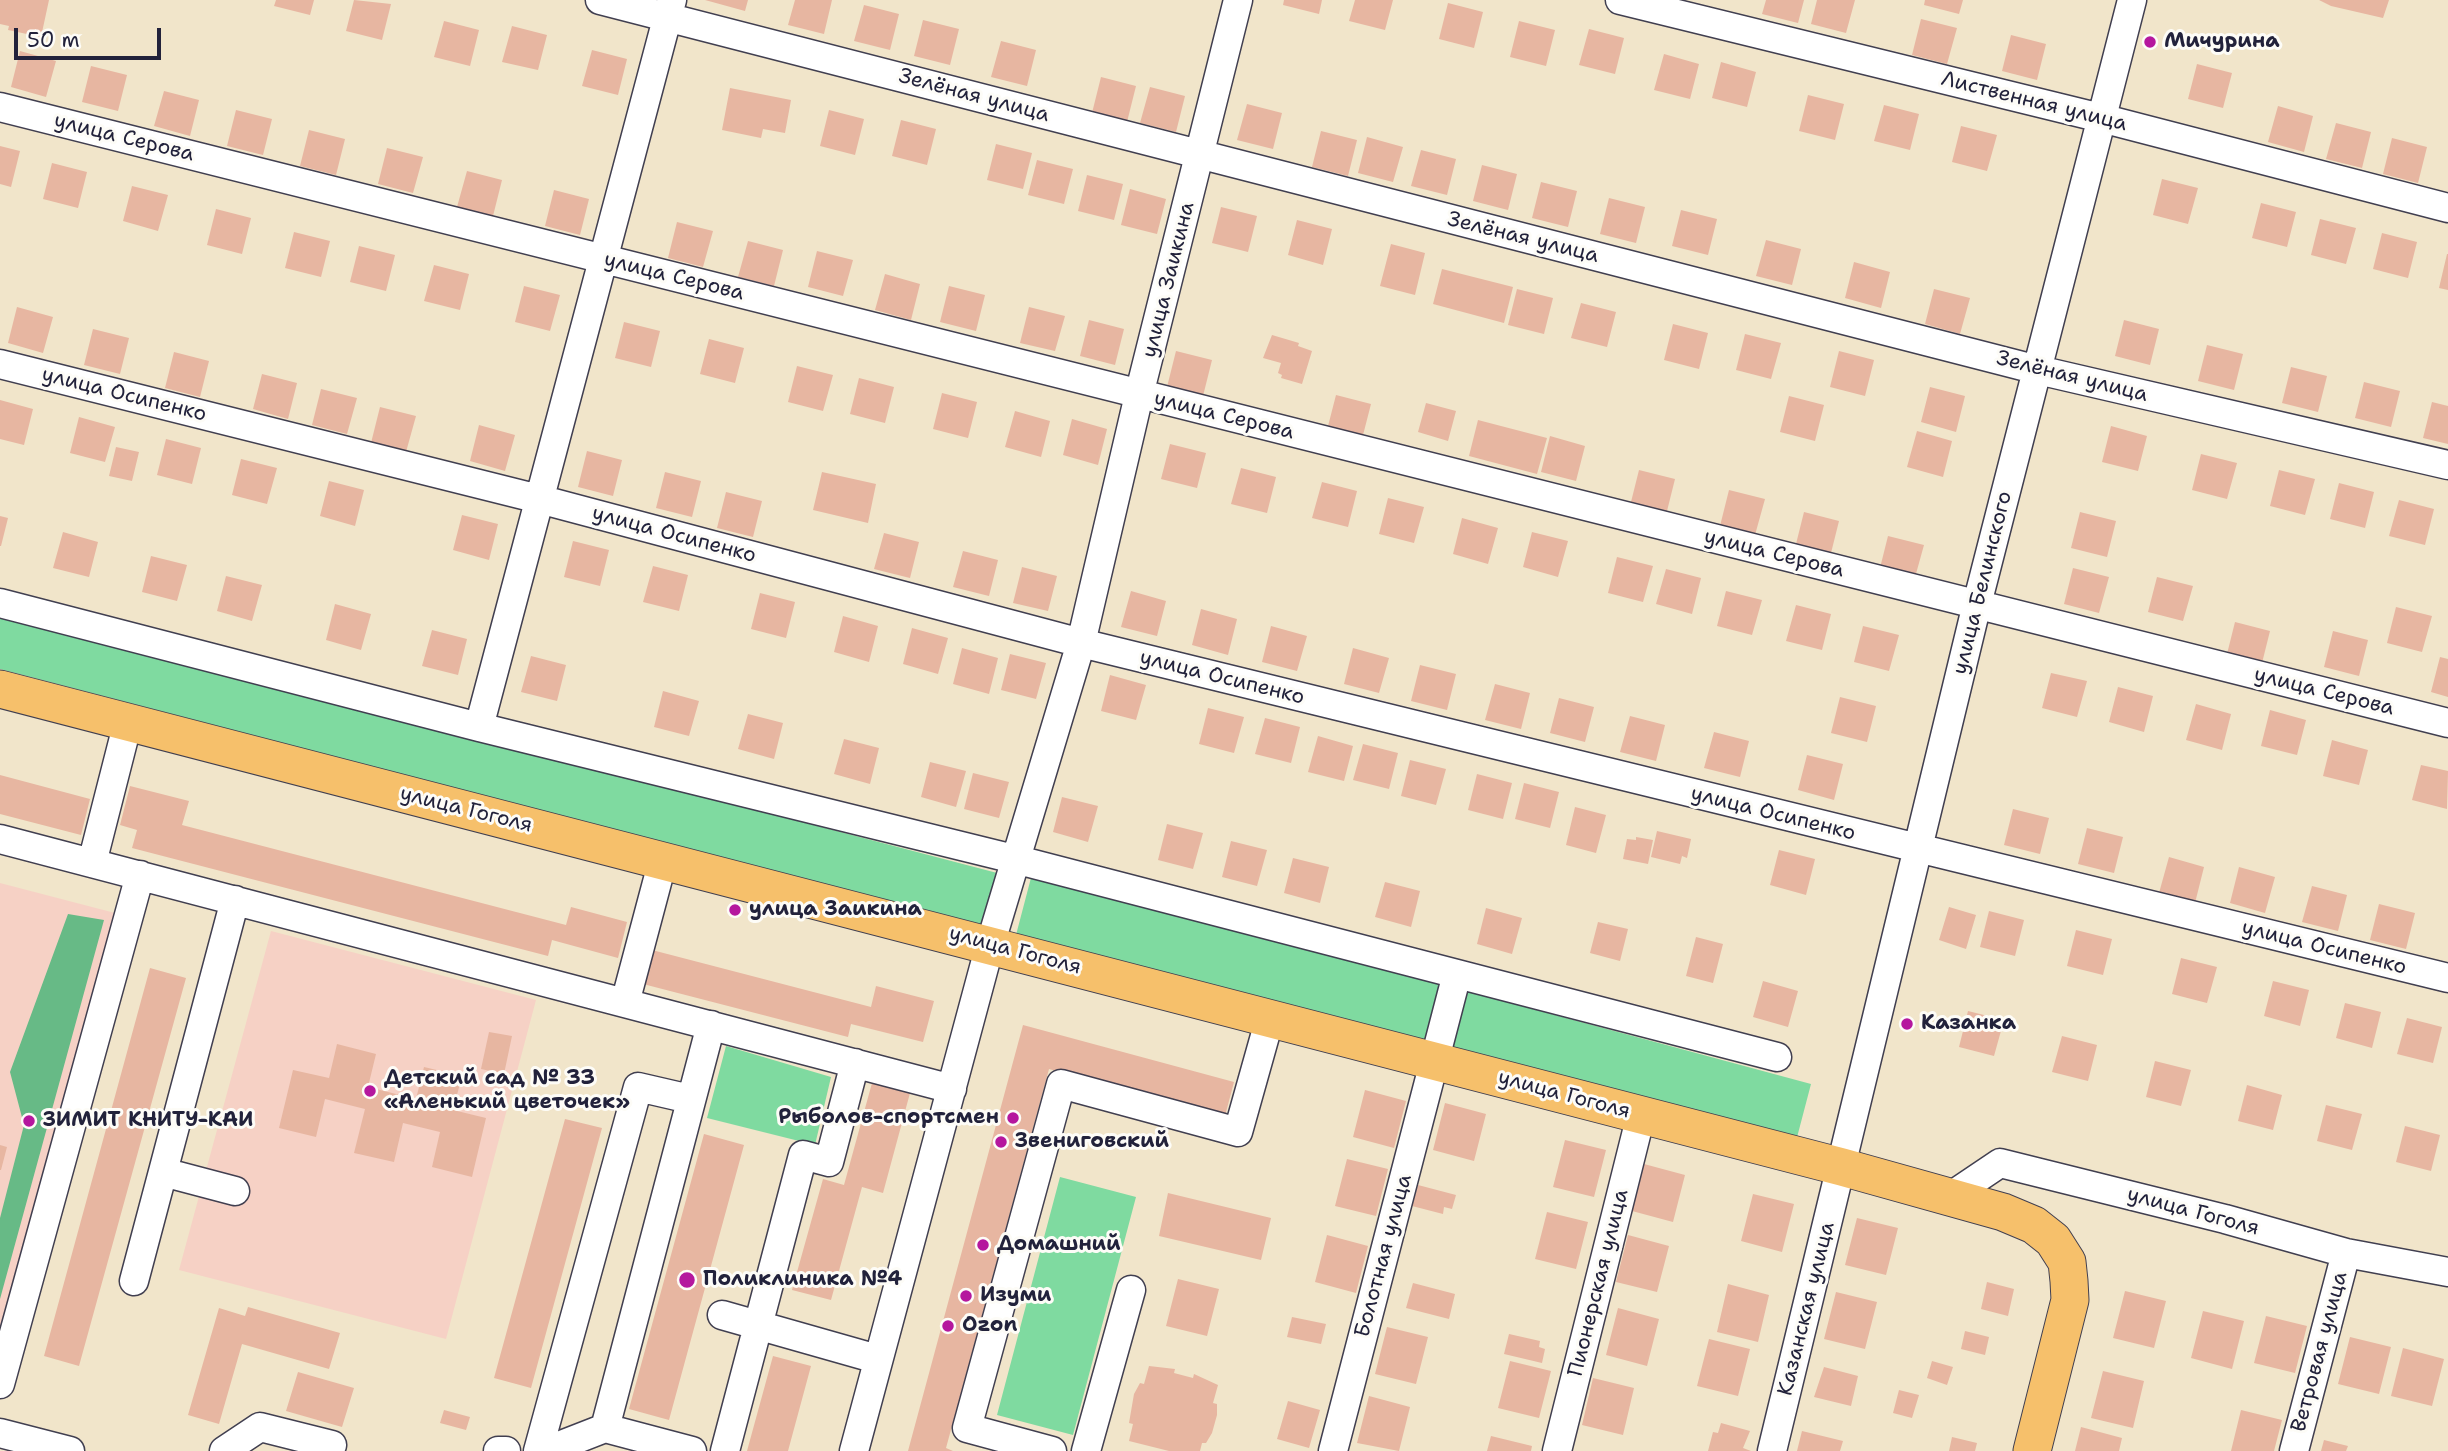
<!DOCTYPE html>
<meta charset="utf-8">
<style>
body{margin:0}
#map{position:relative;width:2448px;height:1451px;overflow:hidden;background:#f1e5ca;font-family:"Shantell Sans",sans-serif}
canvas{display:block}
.scale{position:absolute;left:14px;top:28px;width:147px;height:32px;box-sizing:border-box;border:4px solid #22223b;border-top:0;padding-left:9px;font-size:21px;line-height:24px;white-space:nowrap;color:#22223b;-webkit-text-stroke:5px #fdfcf7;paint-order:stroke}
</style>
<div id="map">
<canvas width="2448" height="1451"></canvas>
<div class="scale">50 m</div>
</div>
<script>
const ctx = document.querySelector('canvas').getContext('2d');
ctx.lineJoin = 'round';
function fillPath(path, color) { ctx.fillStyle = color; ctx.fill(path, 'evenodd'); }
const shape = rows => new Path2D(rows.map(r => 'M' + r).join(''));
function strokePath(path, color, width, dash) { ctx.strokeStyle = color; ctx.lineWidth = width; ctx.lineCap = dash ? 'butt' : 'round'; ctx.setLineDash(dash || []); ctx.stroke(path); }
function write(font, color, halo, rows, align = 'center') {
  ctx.font = font + ' "Shantell Sans",sans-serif'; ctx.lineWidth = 6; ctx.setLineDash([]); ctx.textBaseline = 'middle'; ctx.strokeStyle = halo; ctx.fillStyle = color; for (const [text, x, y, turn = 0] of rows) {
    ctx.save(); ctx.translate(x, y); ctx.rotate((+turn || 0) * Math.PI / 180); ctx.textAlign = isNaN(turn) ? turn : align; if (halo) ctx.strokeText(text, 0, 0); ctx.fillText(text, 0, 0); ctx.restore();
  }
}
const built = shape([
 [0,883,115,913,0,1329],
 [271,931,536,1000,446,1339,179,1270]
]);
const green = shape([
 [0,612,1001,874,987,928,0,669],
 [1032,874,1811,1084,1795,1145,1016,935],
 [726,1046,831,1077,815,1145,707,1118],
 [1060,1177,1136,1197,1073,1435,997,1415]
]);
const forest = shape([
 [68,914,104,920,0,1299,0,1218,24,1125,10,1072]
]);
const building = shape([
 [0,0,49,0,41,37,8,30,9,26,0,24],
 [276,0,314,0,310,15,274,6],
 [354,0,391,4,382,40,346,31],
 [705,0,748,0,745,11],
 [795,0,832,0,824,34,788,25],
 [1284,0,1322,0,1319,14,1283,5],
 [1355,0,1393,0,1385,30,1349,21],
 [1766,0,1804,0,1798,23,1762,14],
 [1817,0,1855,0,1846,33,1811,24],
 [1925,0,1963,0,1959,14,1924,5],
 [2319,0,2389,0,2383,18,2331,6],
 [1448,3,1483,12,1474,48,1439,39],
 [864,5,899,14,890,50,854,41],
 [1921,19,1957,28,1947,64,1912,55],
 [923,20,959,29,950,65,914,56],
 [444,21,479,30,470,66,434,57],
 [1519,21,1555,30,1546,66,1510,57],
 [512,26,547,35,538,70,502,62],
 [1589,29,1624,38,1615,74,1579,65],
 [2011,35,2046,44,2037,80,2002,71],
 [1001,41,1036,50,1027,86,991,77],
 [592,50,627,59,618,95,582,86],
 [20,51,56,61,46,97,11,87],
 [1664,54,1699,64,1690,99,1654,90],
 [1721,62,1756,72,1747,107,1712,98],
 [2197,64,2232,73,2223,108,2188,99],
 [91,66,127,75,118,111,82,102],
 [1101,77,1136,86,1127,122,1092,113],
 [1150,87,1185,96,1176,132,1140,123],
 [730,88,791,100,785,133,763,129,761,138,722,130],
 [164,91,199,100,190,136,154,126],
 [1808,95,1844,104,1835,140,1799,131],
 [1247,104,1282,113,1273,149,1237,140],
 [1884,105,1919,114,1910,150,1874,141],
 [2278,106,2313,116,2304,152,2268,142],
 [236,110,272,119,263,155,227,146],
 [829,110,864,119,855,155,820,146],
 [901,120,936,129,927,165,892,156],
 [2336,123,2371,132,2362,168,2326,159],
 [1961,126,1997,135,1987,171,1952,162],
 [309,130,345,139,336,175,300,166],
 [1321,131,1357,140,1348,176,1312,167],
 [1367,137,1403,147,1393,182,1358,173],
 [2392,138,2427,147,2418,183,2383,174],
 [996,144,1032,153,1023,189,987,180],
 [0,146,20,151,11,187,0,184],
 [387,148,423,157,413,193,378,184],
 [1421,150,1456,159,1447,195,1411,186],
 [1037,160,1073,169,1064,204,1028,195],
 [52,163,87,172,78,208,43,199],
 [1482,165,1517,174,1508,210,1473,201],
 [467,171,502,180,493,216,457,207],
 [1087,175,1123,184,1114,220,1078,211],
 [2162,179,2198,188,2188,224,2153,215],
 [1541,182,1577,191,1568,227,1532,218],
 [132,186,168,195,158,231,123,221],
 [1130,189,1166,199,1157,234,1121,225],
 [554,190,589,199,580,235,545,226],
 [1609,198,1645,207,1636,243,1600,234],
 [2261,203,2296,212,2287,247,2252,238],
 [1221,207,1257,216,1248,252,1212,243],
 [216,209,251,218,242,254,207,245],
 [1681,210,1717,219,1708,255,1672,246],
 [2320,219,2356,228,2346,264,2311,255],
 [1297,220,1332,229,1323,265,1288,255],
 [677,222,713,231,703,267,668,258],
 [294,232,330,241,321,277,285,268],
 [2382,233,2417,242,2408,278,2373,269],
 [1766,240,1801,249,1792,285,1756,276],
 [748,241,783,250,774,286,738,277],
 [1391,244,1425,253,1415,295,1380,286],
 [359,246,395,255,386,291,350,282],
 [817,251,853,260,843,296,808,287],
 [2447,254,2448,254,2448,290,2439,288],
 [1854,262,1890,272,1881,308,1845,298],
 [434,265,469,274,460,310,424,301],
 [1442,269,1513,287,1504,323,1433,304],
 [885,274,920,284,911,320,875,310],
 [524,286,560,295,550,331,515,322],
 [949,286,985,295,976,331,940,322],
 [1517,289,1553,298,1544,334,1508,325],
 [1934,289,1970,298,1960,334,1925,324],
 [1581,303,1616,312,1607,347,1571,338],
 [17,307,53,317,43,353,8,343],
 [1029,307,1065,316,1055,351,1020,343],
 [1089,320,1124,329,1115,365,1080,356],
 [2124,320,2159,329,2150,365,2115,356],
 [624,322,660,331,651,367,615,358],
 [1673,324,1708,333,1699,369,1664,360],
 [93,329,129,338,120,374,84,365],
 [1745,334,1781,343,1771,379,1736,370],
 [1272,335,1299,343,1298,346,1312,351,1302,384,1281,378,1282,375,1278,373,1281,363,1263,358],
 [709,339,744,348,735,383,700,374],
 [2207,345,2243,354,2234,390,2198,381],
 [1176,351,1212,360,1203,396,1167,387],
 [1839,351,1874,360,1865,396,1830,387],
 [174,352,209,361,200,397,165,388],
 [797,366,833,375,823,411,788,402],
 [2291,367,2327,376,2318,412,2282,403],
 [262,374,297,383,288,419,253,409],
 [859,378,894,387,885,423,850,414],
 [2364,382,2400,391,2391,427,2355,418],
 [1930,387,1965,396,1956,432,1921,422],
 [321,389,357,398,347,434,312,425],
 [942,393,977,402,968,438,933,429],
 [1336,395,1371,404,1362,439,1327,430],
 [1789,396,1824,405,1815,441,1780,432],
 [0,400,33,409,24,445,0,439],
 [2432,402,2448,406,2448,444,2423,438],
 [1426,403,1456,411,1448,441,1418,432],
 [380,407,416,416,406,452,371,443],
 [1015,411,1050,421,1041,457,1005,447],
 [79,417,115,427,105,462,70,453],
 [1072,419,1107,429,1098,465,1063,455],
 [1478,420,1547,438,1537,474,1469,456],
 [479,425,515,435,505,471,470,461],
 [2111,426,2147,436,2138,471,2102,462],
 [1917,431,1952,441,1943,477,1907,467],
 [1550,436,1585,446,1576,481,1541,472],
 [166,439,201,448,192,484,157,475],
 [1170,444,1206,453,1197,488,1161,479],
 [116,447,139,452,132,481,109,476],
 [587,451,622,460,613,496,578,487],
 [2201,454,2237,463,2227,499,2192,490],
 [241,459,277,468,267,504,232,495],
 [1241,468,1276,477,1267,513,1231,504],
 [1639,470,1675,479,1666,515,1630,506],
 [2279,470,2315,479,2305,515,2270,506],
 [665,472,701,481,692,517,656,508],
 [822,472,876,484,868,523,813,510],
 [329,481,364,490,355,526,320,516],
 [1322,482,1357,491,1348,527,1312,518],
 [2339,483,2374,492,2365,528,2330,519],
 [1729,490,1765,499,1755,535,1720,526],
 [726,492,762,501,753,537,717,528],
 [1388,498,1424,507,1414,543,1379,534],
 [2399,500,2434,509,2425,545,2389,536],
 [1804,512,1839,521,1830,557,1795,548],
 [2080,512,2116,521,2107,557,2071,548],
 [462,515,498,524,489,560,453,550],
 [0,516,8,518,1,546,0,546],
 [1462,518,1498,528,1488,564,1453,554],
 [63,532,98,542,89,577,53,568],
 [1532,532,1568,541,1558,577,1523,567],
 [884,533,919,542,910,578,874,569],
 [1888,536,1924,545,1914,581,1879,572],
 [573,541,609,550,600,586,564,577],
 [963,551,998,560,989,596,953,587],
 [151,556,187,565,177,601,142,592],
 [1617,557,1653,566,1643,602,1608,593],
 [653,566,688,575,679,611,643,602],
 [1022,567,1057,576,1048,611,1013,603],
 [2073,568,2109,577,2099,613,2064,604],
 [1666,569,1701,578,1692,614,1656,604],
 [226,576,262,585,252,621,217,611],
 [2157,577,2193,586,2183,621,2148,612],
 [1131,591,1166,601,1157,636,1121,627],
 [1726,591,1762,600,1752,635,1717,626],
 [760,593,795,602,786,638,751,629],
 [335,604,371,614,361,650,326,640],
 [1796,605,1831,614,1822,650,1786,641],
 [2396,607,2432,616,2422,652,2387,643],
 [1201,609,1237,619,1228,655,1192,645],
 [843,616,878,626,869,662,834,652],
 [2235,622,2270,631,2261,667,2226,658],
 [1271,626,1307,636,1297,671,1262,662],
 [1863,626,1899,635,1889,671,1854,662],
 [912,628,948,638,938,674,903,664],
 [432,630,467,639,458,675,422,666],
 [2333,631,2368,640,2359,676,2324,667],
 [962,648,998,658,989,694,953,684],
 [1353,648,1389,658,1379,693,1344,684],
 [1010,654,1046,663,1036,699,1001,690],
 [531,656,566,665,557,701,521,692],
 [2440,657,2448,659,2448,697,2431,692],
 [1420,665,1456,674,1447,710,1411,701],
 [2051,673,2087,681,2077,717,2042,708],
 [1110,675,1146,685,1136,720,1101,711],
 [1495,684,1530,693,1521,729,1485,720],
 [2118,687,2153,696,2144,732,2109,722],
 [663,691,699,701,689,736,654,727],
 [1840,697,1876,706,1867,742,1831,733],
 [1559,698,1594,707,1585,742,1550,733],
 [2196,704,2231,714,2222,750,2186,740],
 [1208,708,1244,717,1234,753,1199,744],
 [2270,710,2306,720,2297,755,2261,746],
 [748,714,783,723,774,759,738,749],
 [1630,716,1665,725,1656,761,1620,752],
 [1265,718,1300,727,1291,763,1255,754],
 [1714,732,1749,741,1740,777,1704,768],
 [1318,736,1353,746,1344,781,1308,772],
 [844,739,879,748,870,784,834,774],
 [2332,740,2368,750,2359,785,2323,776],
 [1363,744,1398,753,1389,789,1353,780],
 [1807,755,1843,764,1834,800,1798,790],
 [1410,760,1446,769,1436,805,1401,796],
 [930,762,966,771,956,807,921,797],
 [2421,765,2448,771,2447,809,2412,800],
 [973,773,1009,782,999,818,964,809],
 [1477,774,1512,783,1503,819,1468,810],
 [0,775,90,799,81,835,0,814],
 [1524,783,1559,792,1550,828,1515,819],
 [130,786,189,801,182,825,566,925,571,907,627,922,618,958,552,940,548,956,132,848,137,830,120,825],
 [1062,797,1098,806,1088,842,1053,832],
 [1575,807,1606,815,1596,853,1566,845],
 [2013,809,2049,818,2040,854,2004,845],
 [1167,824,1203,833,1193,869,1158,860],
 [2087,828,2123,837,2114,873,2078,864],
 [1657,831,1691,839,1687,858,1682,856,1680,864,1651,857],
 [1636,837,1653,840,1648,864,1623,859,1627,839,1636,840],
 [1231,841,1267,850,1257,886,1222,877],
 [1779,850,1815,859,1806,895,1770,885],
 [2169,857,2204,867,2195,903,2159,893],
 [1293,858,1329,867,1320,903,1284,893],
 [2239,867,2275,877,2265,913,2230,903],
 [1385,882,1420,891,1411,927,1375,917],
 [2312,886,2347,895,2338,931,2302,922],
 [2379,904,2415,913,2406,949,2370,940],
 [1949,907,1976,915,1966,949,1939,940],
 [1486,908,1522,918,1512,954,1477,944],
 [1989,911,2024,920,2015,956,1980,947],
 [1598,922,1628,929,1620,961,1590,953],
 [2076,930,2112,939,2103,975,2067,966],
 [1696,937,1723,944,1713,983,1686,976],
 [652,950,871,1007,876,986,934,1001,923,1042,851,1024,848,1037,643,984],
 [2181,958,2217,967,2207,1003,2172,994],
 [150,968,186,978,79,1366,44,1356],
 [1763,981,1798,991,1788,1027,1753,1017],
 [2273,981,2309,990,2300,1026,2264,1016],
 [2345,1003,2381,1012,2372,1048,2336,1038],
 [1968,1011,2004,1020,1994,1056,1959,1047],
 [2407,1018,2442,1027,2433,1063,2397,1054],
 [1023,1025,1234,1082,1225,1116,1049,1069,946,1448,953,1451,908,1451],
 [489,1032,512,1036,504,1074,481,1069],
 [2062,1036,2097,1045,2088,1081,2052,1072],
 [337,1044,376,1054,368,1087,416,1099,424,1067,462,1076,453,1110,486,1118,472,1177,432,1167,440,1132,403,1123,394,1162,354,1153,365,1109,325,1099,316,1137,279,1128,293,1070,329,1078],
 [2155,1061,2191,1070,2181,1106,2146,1097],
 [872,1083,910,1093,883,1193,862,1187,831,1300,792,1290,823,1179,844,1185],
 [2247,1085,2282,1095,2273,1130,2238,1121],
 [1365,1090,1406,1101,1394,1148,1353,1137],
 [1445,1103,1486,1114,1474,1161,1433,1150],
 [2326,1105,2362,1114,2352,1150,2317,1141],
 [565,1119,602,1128,531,1388,494,1378],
 [2405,1126,2440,1135,2431,1171,2396,1162],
 [704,1134,744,1145,669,1420,629,1409],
 [1565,1140,1606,1150,1594,1197,1553,1187],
 [0,1145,7,1147,1,1170,0,1170],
 [1347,1159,1388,1169,1376,1216,1335,1206],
 [1644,1164,1685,1175,1673,1222,1632,1211],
 [1418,1185,1456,1195,1452,1209,1444,1207,1443,1214,1412,1206],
 [1168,1193,1271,1218,1261,1260,1159,1236],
 [1753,1194,1794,1204,1782,1252,1741,1241],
 [1547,1212,1588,1222,1576,1269,1535,1259],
 [1857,1218,1898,1228,1886,1275,1845,1265],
 [1327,1235,1368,1246,1356,1293,1315,1282],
 [1628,1235,1669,1246,1657,1292,1616,1282],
 [1178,1279,1219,1289,1207,1336,1166,1326],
 [1987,1282,2014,1289,2008,1316,1981,1309],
 [1413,1283,1455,1294,1449,1319,1406,1308],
 [1728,1284,1769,1295,1758,1342,1717,1332],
 [2125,1291,2166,1301,2154,1348,2113,1338],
 [1836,1292,1877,1302,1865,1349,1824,1339],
 [248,1307,340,1333,329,1369,242,1344,219,1424,188,1415,219,1308,245,1316],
 [1618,1308,1659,1319,1647,1366,1606,1355],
 [2203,1311,2244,1321,2232,1369,2191,1358],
 [2266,1316,2307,1326,2295,1373,2254,1363],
 [1292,1317,1326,1324,1321,1344,1287,1337],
 [1387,1327,1428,1337,1416,1384,1375,1374],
 [1965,1331,1989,1337,1985,1355,1961,1349],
 [1509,1334,1540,1341,1539,1347,1545,1349,1542,1363,1504,1354],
 [2350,1337,2391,1347,2379,1394,2338,1384],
 [1709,1339,1750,1349,1738,1396,1697,1386],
 [2403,1348,2444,1359,2432,1406,2391,1396],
 [773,1356,811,1366,788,1451,747,1451],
 [1510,1361,1551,1371,1539,1418,1498,1408],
 [1932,1361,1953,1367,1947,1385,1927,1378],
 [1149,1366,1175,1369,1174,1373,1193,1378,1194,1374,1218,1385,1213,1403,1217,1404,1217,1415,1212,1433,1206,1443,1202,1443,1200,1451,1169,1451,1129,1441,1133,1424,1129,1423,1134,1394,1140,1383,1144,1384],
 [1824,1367,1858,1376,1851,1406,1814,1397],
 [2103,1371,2144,1381,2133,1428,2091,1418],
 [298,1372,354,1388,342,1427,286,1411],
 [1593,1378,1634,1388,1623,1435,1582,1425],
 [1899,1390,1919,1395,1912,1418,1893,1413],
 [1369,1396,1410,1407,1399,1451,1357,1443],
 [1288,1401,1320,1410,1309,1448,1277,1439],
 [444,1410,470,1417,466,1430,440,1423],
 [2241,1410,2282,1420,2274,1451,2231,1451],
 [1721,1423,1750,1431,1743,1448,1751,1451,1708,1451,1713,1432,1718,1433],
 [2081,1427,2122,1438,2119,1451,2075,1451],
 [1802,1431,1843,1441,1840,1451,1797,1451],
 [1491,1436,1532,1446,1531,1451,1487,1451],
 [1952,1437,1977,1443,1975,1451,1949,1451],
 [2324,1440,2348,1446,2346,1451,2321,1451]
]);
const minor = shape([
 [600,0,2038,370,2448,465],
 [1620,0,2101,118,2448,208],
 [0,107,2448,723],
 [0,364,539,499,1081,643,2448,978],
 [0,603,479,727,1018,860,1777,1057],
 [479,727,672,0],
 [0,839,952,1089],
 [92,863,128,722],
 [625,1003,663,860],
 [163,1172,235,1191],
 [1948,1198,2000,1163,2225,1219,2346,1253,2448,1272],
 [134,1281,235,900],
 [722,1315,877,1359],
 [0,1384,140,875],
 [605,1428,711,1025],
 [0,1433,70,1451],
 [224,1451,260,1427,332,1445],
 [498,1451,506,1451],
 [538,1451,638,1087,690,1099],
 [546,1451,605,1428,692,1451],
 [725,1451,803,1155,829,1162,855,1063],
 [854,1451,990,945,1081,643,1139,395,1238,0],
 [1052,1451,967,1428,1061,1084,1238,1132,1270,1018],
 [1086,1451,1131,1290],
 [1333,1451,1457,974],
 [1557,1451,1641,1115],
 [1772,1451,1977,604,2132,0],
 [2294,1451,2346,1253]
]);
const major = shape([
 [0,689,1842,1167,2003,1212,2034,1225,2053,1240,2067,1262,2069,1281,2070,1300,2032,1451]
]);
const markers = [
 [2150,42,7,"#b5179e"],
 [735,910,7,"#b5179e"],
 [1907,1024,7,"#b5179e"],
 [370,1091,7,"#b5179e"],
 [1013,1118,7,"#b5179e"],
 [29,1121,7,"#b5179e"],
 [1001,1142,7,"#b5179e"],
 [983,1245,7,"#b5179e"],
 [687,1280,9,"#b5179e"],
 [966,1296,7,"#b5179e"],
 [948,1326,7,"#b5179e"]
];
const poiNames = [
 ["Мичурина",2164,42],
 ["улица Заикина",749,910],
 ["Казанка",1921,1024],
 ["Детский сад № 33",384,1079],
 ["«Аленький цветочек»",384,1103],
 ["Рыболов-спортсмен",999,1118,"right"],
 ["ЗИМИТ КНИТУ-КАИ",43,1121],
 ["Звениговский",1015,1142],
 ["Домашний",997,1245],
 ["Поликлиника №4",703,1280],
 ["Изуми",980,1296],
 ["Ozon",962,1326]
];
const streetNames = [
 ["Зелёная улица",974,96,15],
 ["Лиственная улица",2034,102,14],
 ["улица Серова",124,138,14],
 ["Зелёная улица",1523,238,14],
 ["улица Серова",674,277,14],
 ["улица Заикина",1169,280,-76],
 ["Зелёная улица",2072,377,14],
 ["улица Осипенко",124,395,14],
 ["улица Серова",1224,416,14],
 ["улица Осипенко",674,535,15],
 ["улица Серова",1774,554,14],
 ["улица Белинского",1983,583,-76],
 ["улица Осипенко",1222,678,14],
 ["улица Серова",2324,692,14],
 ["улица Гоголя",466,810,14],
 ["улица Осипенко",1773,814,14],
 ["улица Осипенко",2324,948,14],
 ["улица Гоголя",1015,951,15],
 ["улица Гоголя",1564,1095,15],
 ["улица Гоголя",2193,1212,15],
 ["Болотная улица",1384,1256,-75],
 ["Пионерская улица",1599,1283,-76],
 ["Казанская улица",1807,1309,-76],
 ["Ветровая улица",2320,1352,-75]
];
fillPath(built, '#f6d1c5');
fillPath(green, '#7fdaa0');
fillPath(forest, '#67ba86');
fillPath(building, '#e7b6a1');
strokePath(minor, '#413f50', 31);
strokePath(major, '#413f50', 39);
strokePath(minor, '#fff', 28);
strokePath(major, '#f6c06b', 37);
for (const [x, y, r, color] of markers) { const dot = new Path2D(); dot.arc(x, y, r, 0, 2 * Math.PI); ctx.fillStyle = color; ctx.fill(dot); strokePath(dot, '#fdfcf7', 2.5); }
write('bold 21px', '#22223b', '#fdfcf7', poiNames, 'left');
write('21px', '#22223b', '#fdfcf7', streetNames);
</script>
